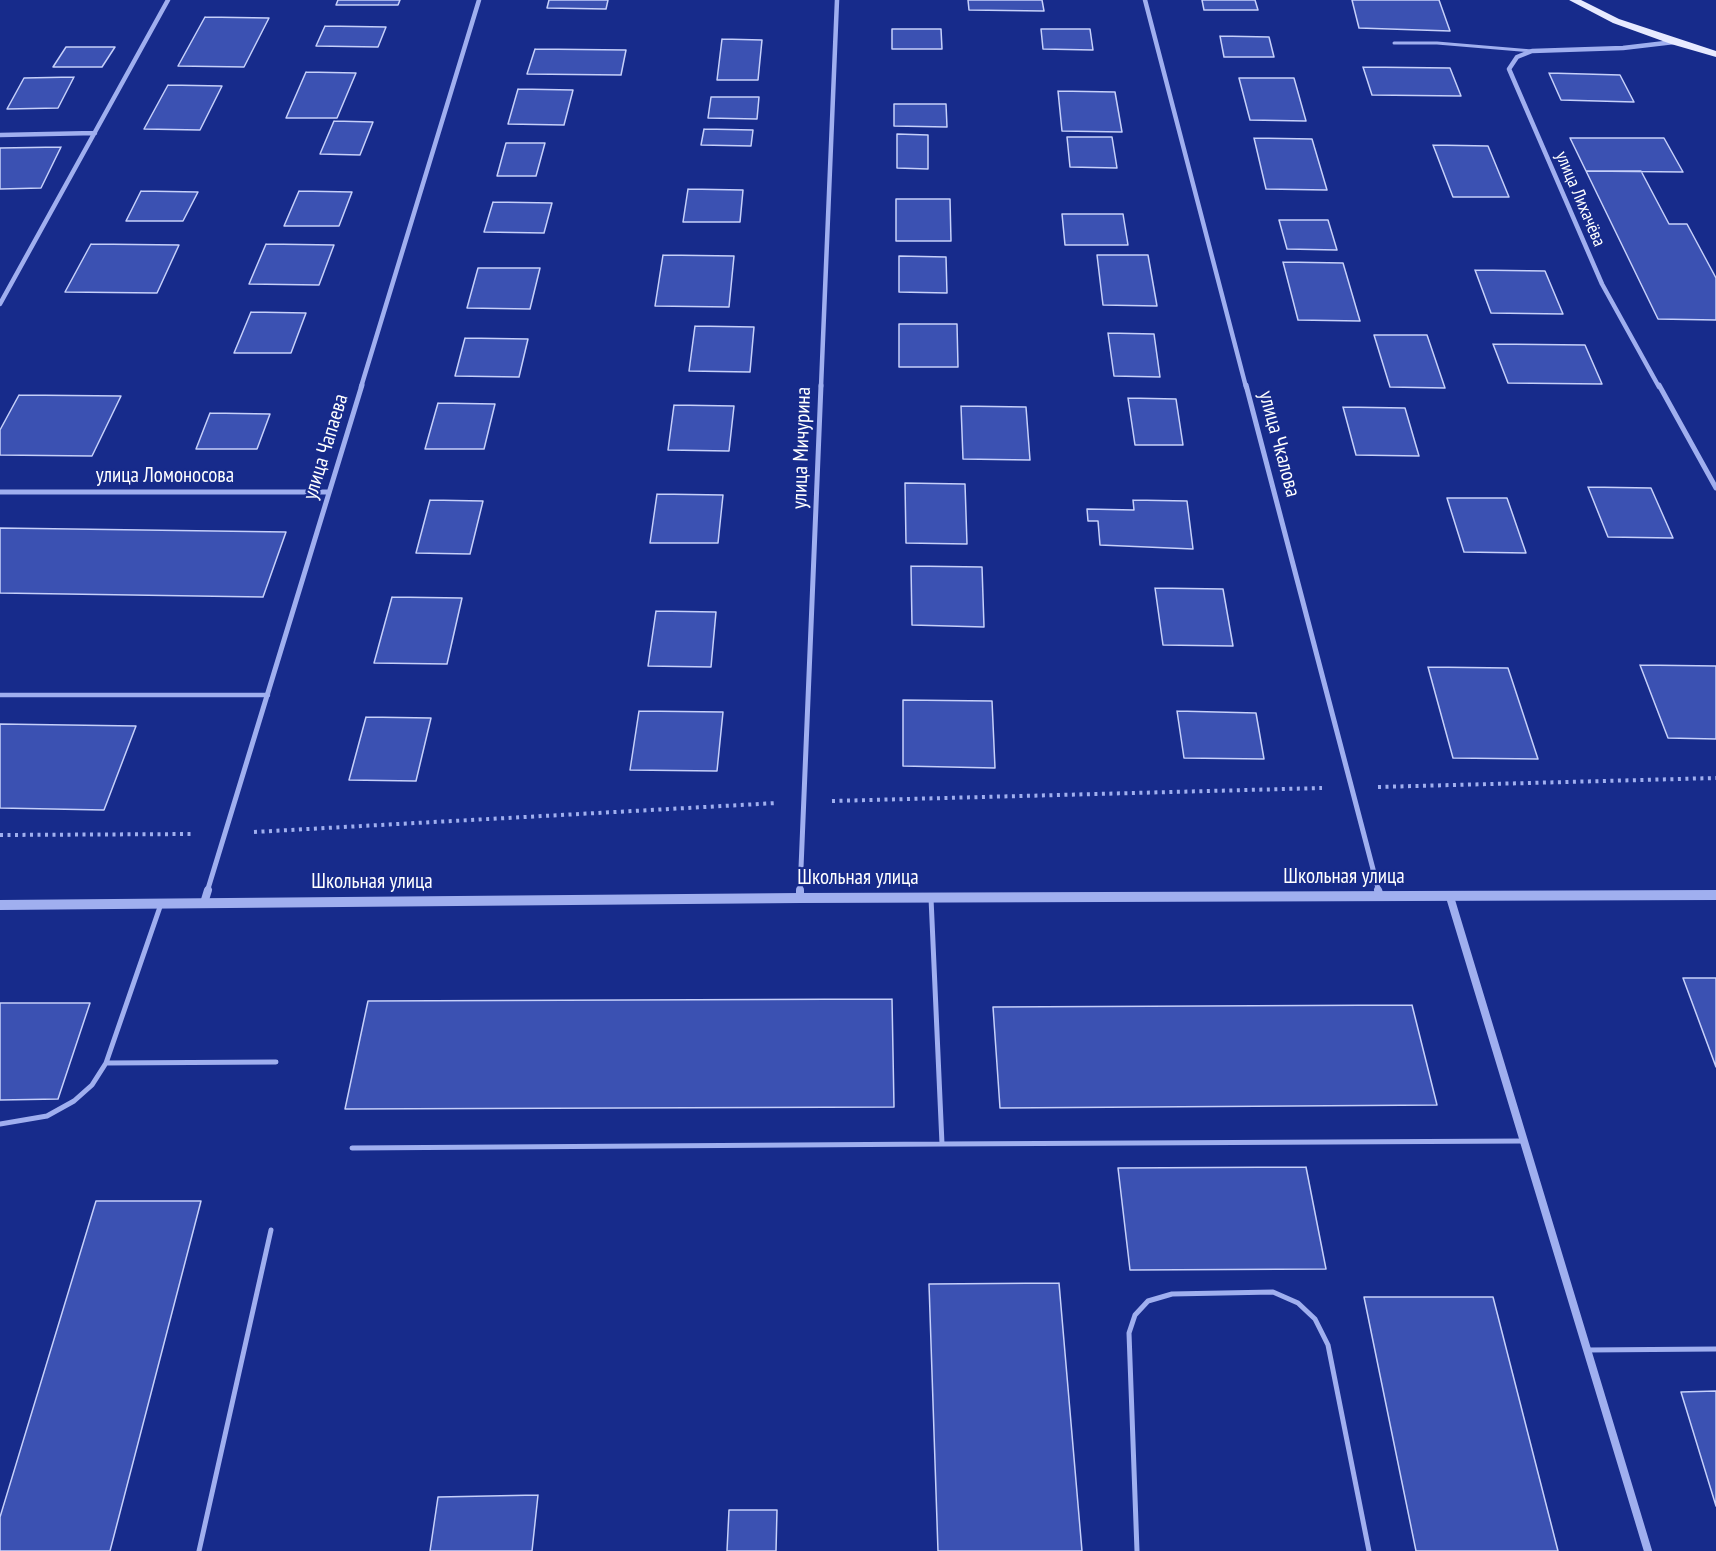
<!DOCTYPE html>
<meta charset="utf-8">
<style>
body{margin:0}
canvas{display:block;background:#172b8b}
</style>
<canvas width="1716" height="1551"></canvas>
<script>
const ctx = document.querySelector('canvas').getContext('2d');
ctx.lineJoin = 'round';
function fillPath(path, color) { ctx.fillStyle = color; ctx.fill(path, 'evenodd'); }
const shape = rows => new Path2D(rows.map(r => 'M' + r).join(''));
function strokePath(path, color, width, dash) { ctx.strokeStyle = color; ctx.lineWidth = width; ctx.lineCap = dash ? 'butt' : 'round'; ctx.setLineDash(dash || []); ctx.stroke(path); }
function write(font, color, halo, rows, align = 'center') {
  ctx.font = font + ' "PT Sans Narrow",sans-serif'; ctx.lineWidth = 4.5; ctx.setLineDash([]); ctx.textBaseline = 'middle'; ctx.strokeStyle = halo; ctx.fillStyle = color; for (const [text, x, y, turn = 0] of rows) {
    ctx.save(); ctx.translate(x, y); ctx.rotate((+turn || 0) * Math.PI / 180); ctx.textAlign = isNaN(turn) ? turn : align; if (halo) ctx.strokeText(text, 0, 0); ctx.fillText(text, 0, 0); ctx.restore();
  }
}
const building = shape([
 [338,0,400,0,398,5,336,5,338,0],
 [549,0,608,0,606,9,547,8,549,0],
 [968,0,1042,0,1044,11,969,10,968,0],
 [1202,0,1255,0,1258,10,1204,10,1202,0],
 [1352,0,1439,0,1450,31,1359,28,1352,0],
 [205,17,269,18,244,67,178,66,205,17],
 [325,26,386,27,378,47,316,46,325,26],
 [892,29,941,29,942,49,892,49,892,29],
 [1041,29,1090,29,1093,50,1043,49,1041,29],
 [1220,36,1269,37,1274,57,1224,57,1220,36],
 [722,39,762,40,758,80,717,80,722,39],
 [66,47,115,47,102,67,53,67,66,47],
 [535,49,626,50,621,75,527,74,535,49],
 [1363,67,1450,68,1461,96,1372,95,1363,67],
 [306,72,356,73,337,118,286,118,306,72],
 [1549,73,1620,75,1634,102,1561,100,1549,73],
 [74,77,58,108,7,109,24,78,74,77],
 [1239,78,1294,78,1306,121,1250,120,1239,78],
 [168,85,222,86,200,130,144,129,168,85],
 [518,89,573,90,564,125,508,124,518,89],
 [1058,91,1115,92,1122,132,1062,131,1058,91],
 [711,97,759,97,757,119,708,118,711,97],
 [894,104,946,104,947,127,894,126,894,104],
 [334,121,373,122,360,155,320,154,334,121],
 [704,129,753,130,751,146,701,145,704,129],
 [897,134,928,135,928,169,897,168,897,134],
 [1067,137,1112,137,1117,168,1070,167,1067,137],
 [1254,138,1312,139,1327,190,1266,189,1254,138],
 [1570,138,1664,138,1683,172,1586,171,1570,138],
 [506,143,545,143,536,176,497,176,506,143],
 [1433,145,1488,146,1509,197,1453,197,1433,145],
 [61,147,41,188,0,189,0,148,61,147],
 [1586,171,1641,171,1669,224,1687,224,1716,278,1716,320,1658,319,1586,171],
 [688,189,743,190,740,222,683,222,688,189],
 [141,191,198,192,183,221,126,221,141,191],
 [299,191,352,192,339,226,284,226,299,191],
 [896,199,950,199,951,241,896,241,896,199],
 [493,202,552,203,544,233,484,232,493,202],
 [1062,214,1123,214,1128,245,1065,245,1062,214],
 [1279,220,1328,220,1337,250,1287,249,1279,220],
 [91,244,179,245,157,293,65,292,91,244],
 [266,244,334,245,319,285,249,284,266,244],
 [663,255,734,256,729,307,655,306,663,255],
 [1097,255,1148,255,1157,306,1103,305,1097,255],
 [899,256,946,257,947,293,899,292,899,256],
 [1283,262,1343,263,1360,321,1298,320,1283,262],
 [478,268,540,268,530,309,467,308,478,268],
 [1475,270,1545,271,1563,314,1491,313,1475,270],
 [251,312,306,313,291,353,234,353,251,312],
 [899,324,957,324,958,367,899,367,899,324],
 [695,326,754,327,750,372,689,371,695,326],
 [1108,333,1154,334,1160,377,1114,376,1108,333],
 [1374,335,1427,335,1445,388,1390,387,1374,335],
 [465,338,528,339,519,377,455,376,465,338],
 [1493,344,1585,345,1602,384,1508,383,1493,344],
 [19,395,121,396,92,456,0,455,0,430,19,395],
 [1128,398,1176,399,1183,445,1135,445,1128,398],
 [438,403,495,404,484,449,425,449,438,403],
 [674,405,734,406,729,451,668,450,674,405],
 [961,406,1026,407,1030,460,963,459,961,406],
 [1343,407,1405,408,1419,456,1356,455,1343,407],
 [210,413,270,414,257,449,196,449,210,413],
 [905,483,965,484,967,544,906,543,905,483],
 [1588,487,1651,488,1673,538,1608,537,1588,487],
 [657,494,723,495,718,543,650,543,657,494],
 [1447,498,1507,498,1526,553,1464,552,1447,498],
 [430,500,483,501,470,554,416,553,430,500],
 [1133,500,1187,501,1193,549,1100,545,1098,521,1088,521,1087,509,1134,510,1133,500],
 [0,528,286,532,263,597,0,593,0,528],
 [911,566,982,567,984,627,912,625,911,566],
 [1155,588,1223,589,1233,646,1163,645,1155,588],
 [392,597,462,598,447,664,374,663,392,597],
 [656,611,716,612,711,667,648,666,656,611],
 [1640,665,1716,666,1716,739,1668,738,1640,665],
 [1428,667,1508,668,1538,759,1453,758,1428,667],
 [903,700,992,701,995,768,903,766,903,700],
 [639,711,723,712,717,771,630,770,639,711],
 [1177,711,1256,713,1264,759,1184,758,1177,711],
 [366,717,431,718,416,781,349,780,366,717],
 [0,724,136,726,104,810,0,808,0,724],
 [1683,978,1716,978,1716,1067,1683,978],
 [892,999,894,1107,345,1109,368,1001,892,999],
 [0,1003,90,1003,58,1099,0,1100,0,1003],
 [1412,1005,1437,1105,1000,1108,993,1007,1412,1005],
 [1306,1167,1326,1269,1130,1270,1118,1168,1306,1167],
 [96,1201,201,1201,110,1551,0,1551,0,1517,96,1201],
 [1059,1283,1082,1551,938,1551,929,1284,1059,1283],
 [1364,1297,1493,1297,1558,1551,1416,1551,1364,1297],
 [1716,1391,1716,1506,1681,1392,1716,1391],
 [538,1495,532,1551,430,1551,438,1497,538,1495],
 [729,1510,777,1510,776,1551,727,1551,729,1510]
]);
const path = shape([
 [1378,787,1716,778],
 [832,801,1322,788],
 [254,832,777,803],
 [0,835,195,834]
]);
const serviceFar2 = shape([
 [1394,43,1437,43,1532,51]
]);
const serviceFar1 = shape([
 [0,695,268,695]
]);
const service = shape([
 [106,1063,276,1062],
 [0,1124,47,1116,74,1101,92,1085,106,1063,161,904],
 [942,1144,1524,1141],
 [352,1148,942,1144,931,898],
 [1588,1350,1716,1349],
 [199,1551,271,1230],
 [1137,1551,1129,1333,1135,1315,1148,1301,1172,1294,1273,1292,1298,1303,1315,1319,1328,1345,1369,1551]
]);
const minorFar2 = shape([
 [1145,0,1246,387],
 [0,135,95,133],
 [0,304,168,0],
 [361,387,479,0],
 [821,387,837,0],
 [1659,387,1602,284,1509,69,1517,57,1532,51,1623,48,1674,42]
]);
const minorFar1 = shape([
 [1246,385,1379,892],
 [1659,385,1716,488],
 [0,492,329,492],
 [207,892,362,385],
 [800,892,821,385]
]);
const minor = shape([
 [1378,890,1380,896],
 [1450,897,1648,1551],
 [800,898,800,890],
 [204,903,208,890]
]);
const tertiary = shape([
 [1716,890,1716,900,800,903,0,910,0,900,800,893,1716,890]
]);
const primary = shape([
 [1569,0,1581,0,1619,19,1716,51,1716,57,1671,44,1613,23,1569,0]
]);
const farStreetnames = [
 ["улица Лихачёва",1580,199,67]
];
const streetNames = [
 ["улица Чкалова",1279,444,75],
 ["улица Чапаева",326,447,-73],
 ["улица Мичурина",802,448,-88],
 ["улица Ломоносова",165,476],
 ["Школьная улица",1344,877],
 ["Школьная улица",858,878],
 ["Школьная улица",372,882]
];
fillPath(building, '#3b51b2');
strokePath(building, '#c6d0fa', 1.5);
strokePath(path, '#a0afef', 4, [3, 4.5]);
strokePath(serviceFar2, '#a0afef', 3);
strokePath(serviceFar1, '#a0afef', 4.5);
strokePath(service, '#a0afef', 5);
strokePath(minorFar2, '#a0afef', 4.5);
strokePath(minorFar1, '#a0afef', 5);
strokePath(minor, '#a0afef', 8);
fillPath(tertiary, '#a0afef');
fillPath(primary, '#e7eaff');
write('18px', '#fff', '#172b8b', farStreetnames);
write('21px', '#fff', '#172b8b', streetNames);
</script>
